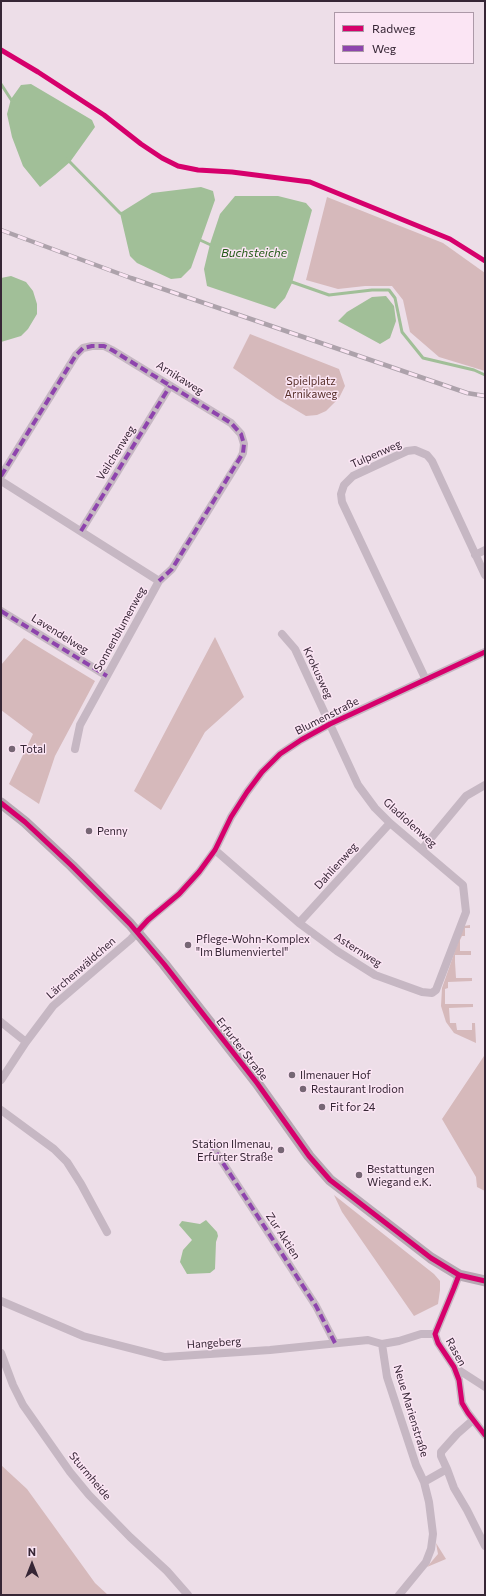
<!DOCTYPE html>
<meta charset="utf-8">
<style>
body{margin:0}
#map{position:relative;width:486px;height:1596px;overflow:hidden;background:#eddee8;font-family:Commissioner,sans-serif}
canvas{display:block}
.frame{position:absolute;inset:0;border:2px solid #362635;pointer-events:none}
.legend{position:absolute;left:334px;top:12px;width:140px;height:52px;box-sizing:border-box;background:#fbe5f4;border:1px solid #ac99a8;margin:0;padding:5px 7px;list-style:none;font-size:12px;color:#362635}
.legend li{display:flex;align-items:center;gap:8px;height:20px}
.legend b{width:20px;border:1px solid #ac99a8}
.north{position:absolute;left:12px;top:1544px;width:40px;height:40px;-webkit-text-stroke:3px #fbe5f4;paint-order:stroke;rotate:0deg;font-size:11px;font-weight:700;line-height:16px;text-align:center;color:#362635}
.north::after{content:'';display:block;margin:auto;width:14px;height:18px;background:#362635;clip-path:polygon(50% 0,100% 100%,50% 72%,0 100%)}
</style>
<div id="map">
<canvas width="486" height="1596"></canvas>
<div class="frame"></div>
<ul class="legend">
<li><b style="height:5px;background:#d6006c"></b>Radweg</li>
<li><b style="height:5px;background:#8e44ad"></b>Weg</li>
</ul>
<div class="north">N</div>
</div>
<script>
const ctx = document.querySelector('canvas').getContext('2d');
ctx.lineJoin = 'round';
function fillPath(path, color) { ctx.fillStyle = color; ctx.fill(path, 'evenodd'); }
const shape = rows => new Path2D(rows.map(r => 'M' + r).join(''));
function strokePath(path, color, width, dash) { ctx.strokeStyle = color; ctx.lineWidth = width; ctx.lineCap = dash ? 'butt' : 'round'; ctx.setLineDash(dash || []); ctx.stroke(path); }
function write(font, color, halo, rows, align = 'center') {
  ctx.font = font + ' Commissioner,sans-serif'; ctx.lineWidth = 3; ctx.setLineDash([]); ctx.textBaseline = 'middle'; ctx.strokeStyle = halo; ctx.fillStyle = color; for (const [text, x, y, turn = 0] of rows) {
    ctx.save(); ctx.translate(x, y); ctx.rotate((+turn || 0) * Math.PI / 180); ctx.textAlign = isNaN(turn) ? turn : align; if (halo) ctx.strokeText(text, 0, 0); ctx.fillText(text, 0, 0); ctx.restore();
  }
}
const green = shape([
 [327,197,443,243,485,273,485,371,439,357,410,332,403,300,392,286,365,286,338,289,306,280],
 [250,334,339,369,345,386,339,398,326,411,317,415,306,416,276,398,233,368],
 [215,637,244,697,205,732,161,810,134,791],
 [24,638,95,681,55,756,39,804,9,784,33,734,1,710,1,665],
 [470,925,470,928,465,928,465,936,462,936,460,940,460,951,471,951,471,955,455,955,455,962,456,978,472,978,472,981,448,982,448,988,445,989,445,1004,473,1004,473,1007,449,1008,450,1023,456,1023,457,1030,472,1030,472,1023,475,1023,476,1043,454,1033,446,1022,441,1006,442,988,463,928,464,926],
 [484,1056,485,1056,485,1191,477,1187,476,1177,442,1119],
 [334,1195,434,1274,440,1281,440,1290,438,1304,414,1316,342,1212],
 [1,1465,27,1489,95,1583,108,1595,1,1595],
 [436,1543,446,1559,427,1567,438,1554]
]);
const water = shape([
 [31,84,92,120,95,127,70,162,55,175,40,187,23,166,12,137,7,114,11,99,21,85],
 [201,187,213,191,215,200,191,268,181,278,171,279,137,263,130,256,120,213,152,193],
 [235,196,278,196,306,203,312,210,292,283,285,298,275,309,207,286,204,269,210,244,220,214],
 [11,276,26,282,33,291,37,304,37,314,28,329,21,336,1,342,1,278],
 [386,296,394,306,396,321,390,338,380,344,338,321,347,312,372,297],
 [206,1220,217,1232,218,1236,216,1242,215,1269,210,1273,187,1274,180,1262,183,1250,192,1240,179,1225,182,1221,200,1224]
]);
const stream = shape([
 [1,84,12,101],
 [67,159,120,213,123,214],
 [200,240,213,246],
 [289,281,329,295,372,290,389,290,395,298,402,332,423,358,474,370,485,375]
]);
const minor = shape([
 [1,476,76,355,83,348,92,346,104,346,112,350,231,423,241,434,244,444,243,453,240,459,172,569,159,581,80,725,75,749],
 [1,481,159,581],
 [81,531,170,386],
 [475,555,485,550],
 [1,611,107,676],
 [426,680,342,502,341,494,344,485,353,476,407,451,415,450,427,455,432,461,485,575],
 [422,849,466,796,485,785],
 [215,850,299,923,337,951,375,975,422,992,432,993,436,990,466,912,463,885,390,823,375,808,358,785,295,649,282,634],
 [299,923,390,823],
 [1,1022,26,1042],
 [1,1080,26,1042,53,1006,131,939,148,920,179,894,199,872,215,850,231,817,247,792,262,772,280,754,301,740,330,724,485,652],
 [1,1110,54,1149,67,1162,81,1184,107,1232],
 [210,1143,316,1306,335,1343],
 [459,1275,454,1288,435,1334,438,1343,454,1367,459,1380,462,1403,468,1413,485,1435],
 [1,1301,83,1336,165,1357,270,1350,368,1340,382,1344,399,1341,421,1334,435,1334],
 [382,1344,387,1377,416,1465,424,1482,429,1502,433,1534,431,1549,426,1562,399,1595],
 [1,1353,13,1385,23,1405,70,1472,89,1495,130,1537,167,1571,188,1595],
 [454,1367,485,1387],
 [473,1420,457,1434,441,1452,441,1456,447,1469,454,1488,467,1510,485,1546],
 [424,1482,447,1469]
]);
const secondary = shape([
 [1,803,25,822,72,866,130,924,164,964,257,1083,309,1156,330,1180,431,1258,459,1275,485,1281]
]);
const rail = shape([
 [1,230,131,278,467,393,485,396]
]);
const quiet = shape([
 [1,476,76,355,83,348,92,346,104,346,112,350,231,423,241,434,244,444,243,453,172,569,159,581],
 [81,531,170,386],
 [1,611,107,676],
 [210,1143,316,1306,335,1343]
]);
const cycleway = shape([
 [1,50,38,72,104,115,141,144,162,158,178,166,198,170,232,172,310,182,450,239,485,261],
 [1,803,25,822,72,866,130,924,164,964,257,1083,309,1156,330,1180,431,1258,459,1275,485,1281],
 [137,932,148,920,179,894,199,872,215,850,231,817,247,792,262,772,280,754,301,740,330,724,485,652],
 [459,1275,454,1288,435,1334,438,1343,454,1367,459,1380,462,1403,468,1413,485,1435]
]);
const markers = [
 [12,749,4,"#766674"],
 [89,831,4,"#766674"],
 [188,945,4,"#766674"],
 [292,1075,4,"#766674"],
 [303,1089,4,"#766674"],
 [322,1107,4,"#766674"],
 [281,1150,4,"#766674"],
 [359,1175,4,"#766674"]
];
const streetNames = [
 ["Arnikaweg",180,378,32],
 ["Veilchenweg",116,453,-58],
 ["Tulpenweg",376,454,-24],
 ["Sonnenblumenweg",120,629,-61],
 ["Lavendelweg",60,634,32],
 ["Krokusweg",318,673,65],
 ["Blumenstraße",327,716,-27],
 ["Gladiolenweg",410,823,42],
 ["Dahlienweg",336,866,-48],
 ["Asternweg",358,950,32],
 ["Lärchenwäldchen",81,968,-41],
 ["Erfurter Straße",242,1049,52],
 ["Zur Aktien",283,1236,57],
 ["Hangeberg",214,1343,-4],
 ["Rasen",456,1352,61],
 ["Neue Marienstraße",411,1411,73],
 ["Sturmheide",90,1476,50]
];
const parkNames = [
 ["Spielplatz",311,381],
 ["Arnikaweg",311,394]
];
const poiNames = [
 ["Total",20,749],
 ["Penny",97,831],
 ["Pflege-Wohn-Komplex",196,939],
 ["\"Im Blumenviertel\"",196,952],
 ["Ilmenauer Hof",300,1075],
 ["Restaurant Irodion",311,1089],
 ["Fit for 24",330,1107],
 ["Station Ilmenau,",273,1144,"right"],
 ["Erfurter Straße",273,1157,"right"],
 ["Bestattungen",367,1169],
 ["Wiegand e.K.",367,1182]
];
const waterNames = [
 ["Buchsteiche",254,253]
];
fillPath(green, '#d6b9bb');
fillPath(water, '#a1bf98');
strokePath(stream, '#a1bf98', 3);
strokePath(minor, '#c6b7c3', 8);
strokePath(secondary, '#b6a8b3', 11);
strokePath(rail, '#ada2ab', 4.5);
strokePath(rail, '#fbe5f4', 3, [9]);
strokePath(quiet, '#8e44ad', 4, [8, 4]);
strokePath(cycleway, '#d6006c', 5);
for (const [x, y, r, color] of markers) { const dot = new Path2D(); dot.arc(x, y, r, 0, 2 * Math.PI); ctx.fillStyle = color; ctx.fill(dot); strokePath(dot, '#fbe5f4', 1.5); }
write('11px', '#362635', '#fbe5f4', streetNames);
write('11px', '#562e28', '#fbe5f4', parkNames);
write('11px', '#362635', '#fbe5f4', poiNames, 'left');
write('italic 12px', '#245b18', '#fbe5f4', waterNames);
</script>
